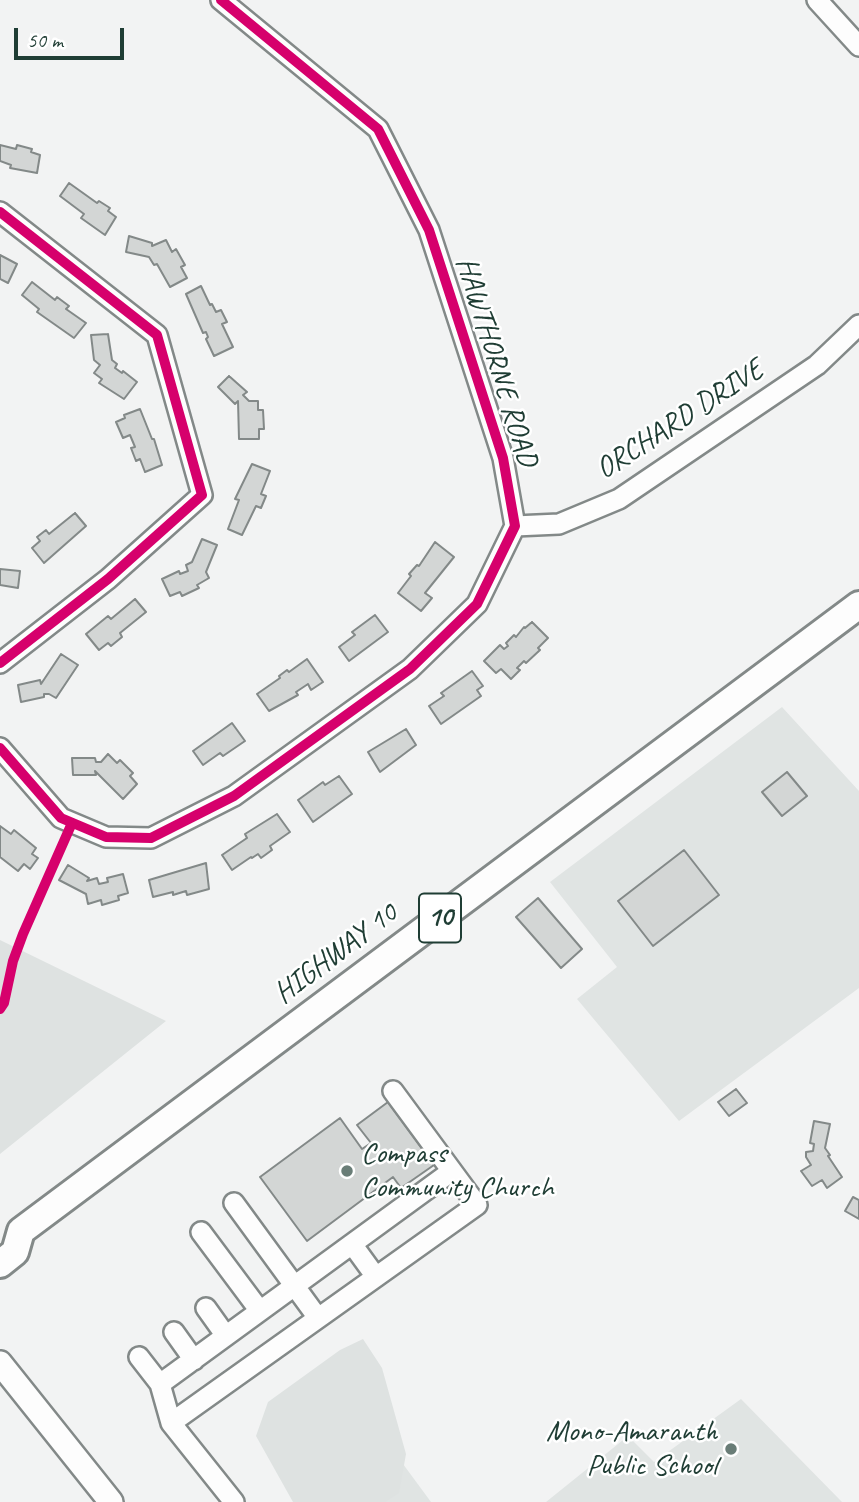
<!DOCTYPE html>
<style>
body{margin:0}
#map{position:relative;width:859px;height:1502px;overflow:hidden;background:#f2f3f3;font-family:Caveat,sans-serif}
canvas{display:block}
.scale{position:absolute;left:14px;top:28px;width:110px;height:32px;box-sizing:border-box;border:4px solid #1f3d34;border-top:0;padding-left:9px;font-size:21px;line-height:24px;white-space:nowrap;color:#1f3d34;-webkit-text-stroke:5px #fff;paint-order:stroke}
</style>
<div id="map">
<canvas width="859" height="1502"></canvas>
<div class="scale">50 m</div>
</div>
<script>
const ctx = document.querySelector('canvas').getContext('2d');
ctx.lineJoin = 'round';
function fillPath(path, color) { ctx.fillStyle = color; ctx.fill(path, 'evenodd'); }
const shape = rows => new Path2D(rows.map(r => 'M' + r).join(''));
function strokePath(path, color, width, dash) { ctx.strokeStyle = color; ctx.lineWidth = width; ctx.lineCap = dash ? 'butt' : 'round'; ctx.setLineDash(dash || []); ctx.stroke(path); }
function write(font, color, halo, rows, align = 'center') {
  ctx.font = font + ' Caveat,sans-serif'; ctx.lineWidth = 5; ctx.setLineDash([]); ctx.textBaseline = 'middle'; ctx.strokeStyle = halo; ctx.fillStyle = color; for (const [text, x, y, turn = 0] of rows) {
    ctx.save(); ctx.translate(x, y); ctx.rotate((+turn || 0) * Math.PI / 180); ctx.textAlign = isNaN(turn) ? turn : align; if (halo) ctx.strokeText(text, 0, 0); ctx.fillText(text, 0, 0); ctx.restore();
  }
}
const built = shape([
 [782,707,859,791,859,988,679,1121,577,999,617,967,550,882],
 [741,1399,842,1502,546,1502,628,1436,654,1462],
 [403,1464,431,1502,354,1502]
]);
const green = shape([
 [0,940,166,1021,0,1154],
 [363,1339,382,1368,406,1454,399,1493,385,1502,293,1502,256,1436,268,1402,340,1350]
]);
const building = shape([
 [0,145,16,149,17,145,32,149,31,152,40,155,37,173,10,168,11,165,0,161,0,145],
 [69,183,97,203,99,201,110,208,108,211,116,217,105,235,81,218,84,214,60,196,69,183],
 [129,236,152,243,152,246,166,240,172,252,176,249,185,265,181,267,187,278,170,287,157,264,154,265,149,257,126,252,129,236],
 [0,255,17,264,8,283,0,279,0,255],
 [32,282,55,300,57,297,69,306,66,309,86,323,74,338,37,312,39,309,22,295,32,282],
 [201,286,210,305,212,304,216,312,221,310,227,322,222,324,233,347,214,356,206,339,208,337,206,332,203,333,186,294,201,286],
 [108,334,112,360,117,364,115,368,122,373,123,371,137,382,124,399,99,383,102,379,94,373,100,365,94,360,91,335,108,334],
 [229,376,247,392,243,395,249,401,258,401,258,410,263,410,264,429,259,429,259,439,239,439,238,401,235,404,218,387,229,376],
 [140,409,152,439,154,439,162,465,145,472,140,459,136,461,131,448,135,447,130,435,123,438,116,422,125,418,124,415,140,409],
 [252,464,270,471,261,494,266,496,261,508,256,506,242,535,228,529,239,500,235,499,252,464],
 [75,513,86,526,44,563,32,548,40,541,37,537,46,530,49,534,75,513],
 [202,539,217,545,206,572,209,578,197,585,199,588,182,596,180,592,170,596,162,579,179,571,180,574,188,571,186,565,192,562,202,539],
 [435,542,454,557,425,593,432,598,421,611,398,593,411,576,409,574,417,565,419,566,435,542],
 [0,569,20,571,18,588,0,585,0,569],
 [135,599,146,612,120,633,122,637,111,646,108,643,99,650,86,634,108,616,111,619,135,599],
 [375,615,388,632,349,661,339,647,355,635,352,632,375,615],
 [532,622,548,638,538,648,540,650,526,663,524,661,517,668,520,670,511,679,501,669,496,673,484,661,500,645,504,649,508,646,506,643,514,635,516,637,524,627,525,628,532,622],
 [61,654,78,665,56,698,49,694,44,694,44,697,21,702,18,685,40,680,41,684,61,654],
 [307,659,323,682,311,690,308,684,296,692,298,695,269,711,257,694,280,678,279,676,287,670,289,672,307,659],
 [472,671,483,686,477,690,481,696,441,724,429,706,444,696,441,693,472,671],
 [232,723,245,741,223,756,220,753,203,765,193,751,232,723],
 [406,729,416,745,380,772,368,752,406,729],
 [108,754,117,763,120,760,133,773,130,776,137,784,123,799,95,771,96,775,73,775,72,758,95,758,96,762,101,762,108,754],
 [787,772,807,796,782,816,762,792,787,772],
 [339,776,352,794,313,822,298,800,323,782,325,785,339,776],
 [277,814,290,832,270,846,272,850,261,858,258,854,252,858,251,857,232,870,222,855,247,838,245,834,277,814],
 [0,826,11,834,14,830,36,848,32,854,38,858,30,869,24,864,18,871,0,857,0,826],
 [684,850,719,895,653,946,618,901,684,850],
 [206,863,209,889,187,895,186,891,173,895,173,892,153,897,149,880,206,863],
 [68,865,89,878,87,881,97,878,99,884,108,882,107,878,123,874,128,893,118,896,119,900,102,905,101,900,88,904,86,894,59,880,68,865],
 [538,898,582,949,561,968,516,917,538,898],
 [736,1089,747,1103,729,1116,718,1102,736,1089],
 [388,1102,434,1165,401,1188,393,1177,307,1241,260,1177,340,1118,362,1149,371,1143,357,1125,388,1102],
 [814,1121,830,1124,825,1148,830,1155,828,1156,842,1177,827,1188,822,1180,812,1186,801,1171,811,1165,806,1157,806,1152,813,1151,814,1144,810,1143,814,1121],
 [853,1197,859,1200,859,1219,845,1211,853,1197]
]);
const minor = shape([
 [817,0,859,46],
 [0,212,157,335,202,495,108,579,0,663],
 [515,526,559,524,619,499,817,365,859,325],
 [0,748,61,818,106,837,151,838,234,796,410,669,477,604,515,526,503,458,429,230,378,129,221,0],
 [234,1203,318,1318],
 [201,1232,260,1311],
 [352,1244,376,1277],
 [206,1308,226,1336],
 [174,1332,194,1360],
 [139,1357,160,1384,171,1423,234,1502],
 [160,1384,452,1171],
 [171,1423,477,1205,393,1091]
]);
const major = shape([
 [0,1363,111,1502]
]);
const highway = shape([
 [0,1264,15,1252,21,1231,859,605]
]);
const cycleway = shape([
 [0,212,157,335,202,495,108,579,0,663],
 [0,748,61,818,106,837,151,838,234,796,410,669,477,604,515,526,503,458,429,230,378,129,221,0],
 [0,1009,4,1003,13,961,23,934,72,823]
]);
const markers = [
 [347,1171,7,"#697d77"],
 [731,1449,7,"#697d77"]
];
const shields = [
 [440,918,42]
];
const shieldNames = [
 ["10",440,918]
];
const streetNames = [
 ["HAWTHORNE ROAD",496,362,73],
 ["ORCHARD DRIVE",680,420,-33],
 ["HIGHWAY 10",336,954,-37]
];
const poiNames = [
 ["Compass",361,1154],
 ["Community Church",361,1188],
 ["Mono-Amaranth",717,1432,"right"],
 ["Public School",717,1466,"right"]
];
fillPath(built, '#e0e4e3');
fillPath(green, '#dee2e1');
fillPath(building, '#d3d6d5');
strokePath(building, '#838988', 2);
strokePath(minor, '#838988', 24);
strokePath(major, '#838988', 28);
strokePath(highway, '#838988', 32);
strokePath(minor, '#fdfdfd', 19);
strokePath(major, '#fdfdfd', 23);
strokePath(highway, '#fdfdfd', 26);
strokePath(cycleway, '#d6006c', 10);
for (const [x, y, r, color] of markers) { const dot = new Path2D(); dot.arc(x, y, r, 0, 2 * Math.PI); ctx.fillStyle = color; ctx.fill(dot); strokePath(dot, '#fff', 2.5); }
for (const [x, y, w] of shields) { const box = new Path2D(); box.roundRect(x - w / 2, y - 24.5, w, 49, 5); ctx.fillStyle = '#fff'; ctx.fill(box); strokePath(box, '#1f3d34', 2); }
write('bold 28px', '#1f3d34', null, shieldNames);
write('30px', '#1f3d34', '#fff', streetNames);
write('30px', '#1f3d34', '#fff', poiNames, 'left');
</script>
